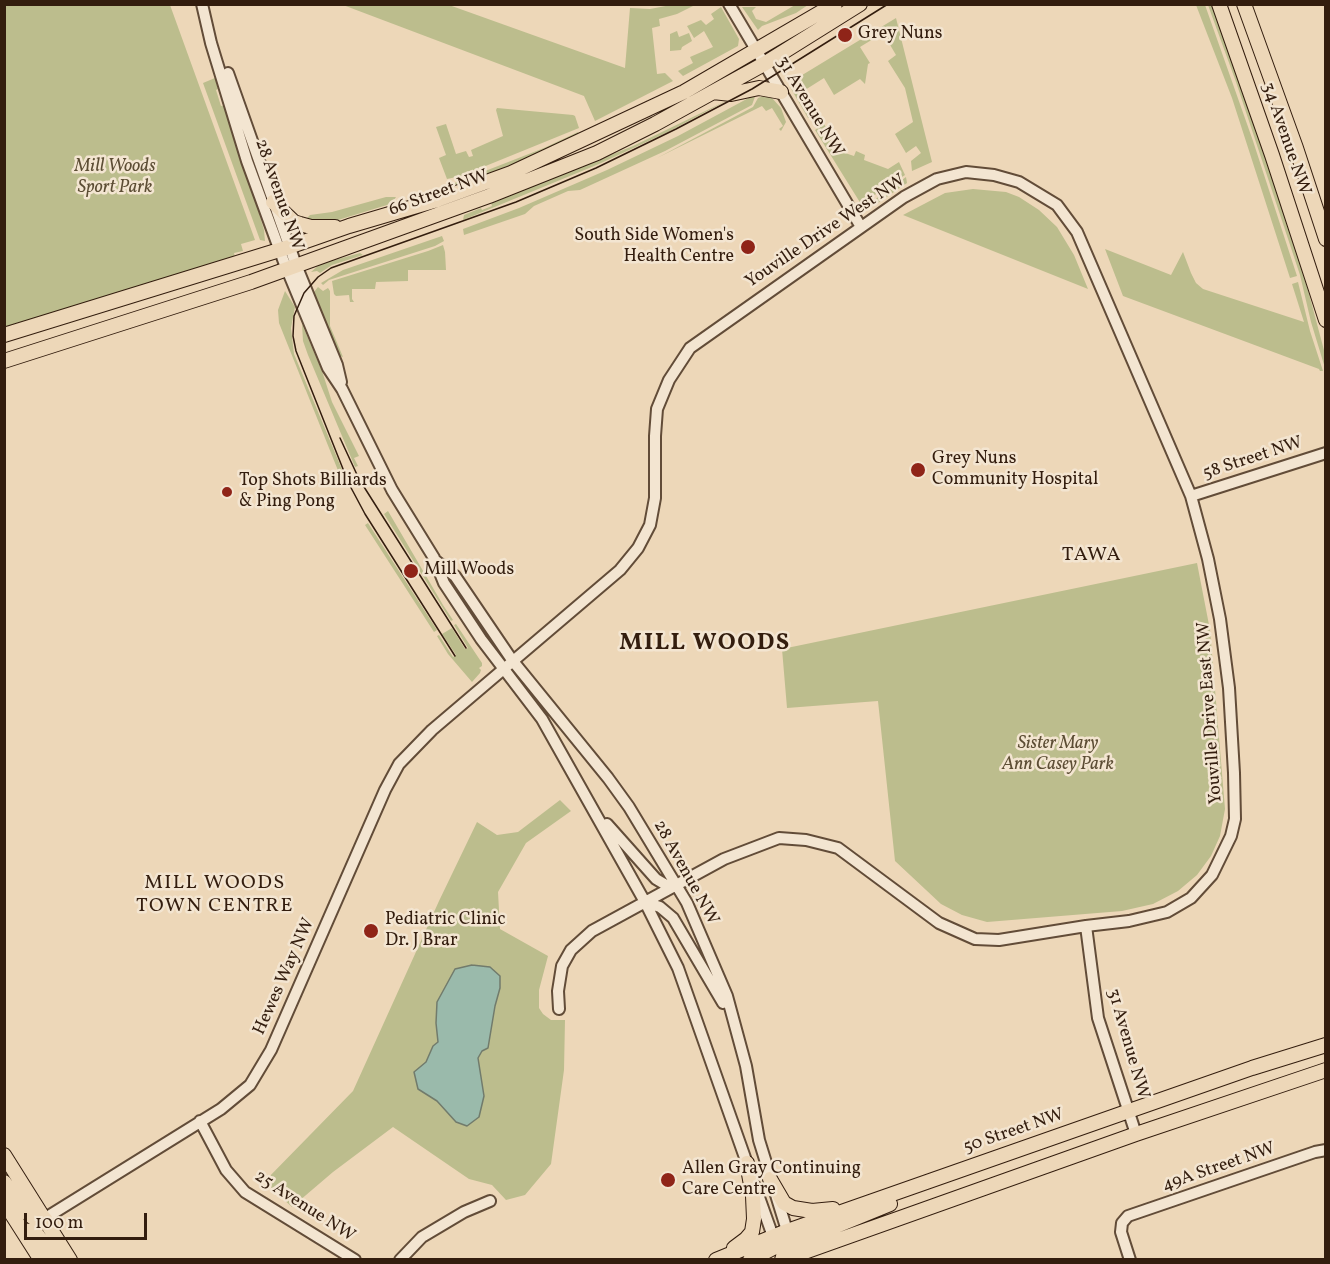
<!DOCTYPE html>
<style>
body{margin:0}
#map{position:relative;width:1330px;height:1264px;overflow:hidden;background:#edd7b8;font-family:Vollkorn,serif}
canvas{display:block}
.frame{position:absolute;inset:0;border:6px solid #331d0e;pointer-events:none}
.scale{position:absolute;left:24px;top:1213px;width:123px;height:27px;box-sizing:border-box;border:3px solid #331d0e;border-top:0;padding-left:8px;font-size:18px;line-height:21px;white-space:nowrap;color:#331d0e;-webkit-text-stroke:4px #f3e5d1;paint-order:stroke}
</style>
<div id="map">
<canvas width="1330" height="1264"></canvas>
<div class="frame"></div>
<div class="scale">100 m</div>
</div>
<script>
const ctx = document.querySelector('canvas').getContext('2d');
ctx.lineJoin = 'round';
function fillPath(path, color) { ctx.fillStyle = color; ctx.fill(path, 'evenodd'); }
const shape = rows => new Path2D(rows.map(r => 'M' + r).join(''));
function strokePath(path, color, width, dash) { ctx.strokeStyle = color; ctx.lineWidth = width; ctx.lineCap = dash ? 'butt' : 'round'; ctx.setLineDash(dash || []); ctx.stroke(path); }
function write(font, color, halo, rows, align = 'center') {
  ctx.font = font + ' Vollkorn,serif'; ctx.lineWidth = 5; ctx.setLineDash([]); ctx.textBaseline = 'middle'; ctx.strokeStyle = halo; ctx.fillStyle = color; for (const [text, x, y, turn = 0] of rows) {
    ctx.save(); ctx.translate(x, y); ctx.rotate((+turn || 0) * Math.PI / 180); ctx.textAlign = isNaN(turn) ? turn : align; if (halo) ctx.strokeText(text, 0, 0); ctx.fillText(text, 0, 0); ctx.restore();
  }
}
const green = shape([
 [5,5,170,5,255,240,241,244,243,251,234,253,235,257,5,328],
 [343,5,449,5,625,68,630,8,650,9,671,5,695,5,677,14,659,19,660,26,652,28,657,74,665,73,673,81,595,121,584,96],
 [795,5,808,5,796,13,762,26,758,30,742,7,756,7,752,11,756,19,766,22],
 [1196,5,1205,5,1253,141,1297,276,1290,278,1232,98],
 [1208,5,1213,5,1232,56,1300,260,1325,354,1325,368,1311,322,1300,275,1236,82],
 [721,7,739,39,738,46,683,76,678,71,693,63,690,57,713,47,704,31,694,38,687,26,701,20,706,25,714,19,711,14],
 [896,18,932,162,912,171,911,161,921,153,916,146,906,153,895,134,913,122,905,88,888,61,896,55,886,38,878,36,860,47,870,63,868,64,865,84,860,79,834,95,824,78,805,90,820,116,808,118,790,87,796,84,794,80],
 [677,31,679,37,689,33,692,41,682,47,681,50,670,51,670,34],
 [215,78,218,89,216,90,221,106,227,105,264,230,265,241,260,240,203,83],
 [756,94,752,105,665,151,580,190,568,191,534,206,525,214,464,235,463,229,519,208,607,170,678,136],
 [763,96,772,98,781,108,786,122,781,131,779,129,783,126,772,108,766,111,762,106,657,158,753,107,758,98],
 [730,99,668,132,599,164,463,220,464,215,481,208,482,210,492,206,491,203,633,146],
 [497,108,573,115,575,116,579,128,461,176,447,179,439,158,446,155,436,127,446,124,456,154,466,151,469,157,473,156,471,150,503,136,496,110],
 [824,124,842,152,854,156,856,151,865,155,864,160,888,169,899,162,905,175,861,204,815,130],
 [578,132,578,136,574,139,522,160,466,183,456,185,452,184,544,148],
 [906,177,907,183,875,205,867,208,866,206],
 [973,189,1006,192,1019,197,1039,210,1057,227,1074,255,1088,289,903,215,945,193],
 [386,197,396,197,392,203,387,205,338,220,317,222,305,220,310,215,332,212],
 [442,236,444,241,435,246,329,280,323,285,321,283,343,270],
 [443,245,445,252,446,270,408,270,408,281,376,282,375,289,352,289,352,299,354,302,350,302,349,295,336,296,334,294,332,281,428,251],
 [1105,249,1171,275,1183,252,1191,273,1196,283,1203,289,1304,322,1292,284,1298,282,1310,331,1323,371,1320,371,1319,369,1123,296],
 [360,253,363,255,332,265,320,273,317,271,311,272,320,264],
 [318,287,323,291,328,288,330,291,330,326,343,357,340,356,314,292],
 [285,291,295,307,291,328,294,354,343,472,339,473,279,323,278,310],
 [302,324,322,371,332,402,359,456,354,458,358,466,355,467,308,355,303,341],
 [388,511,443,605,453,620,451,621,384,514],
 [368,523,437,630,434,632,365,525],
 [1197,563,1210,630,1225,809,1220,836,1211,856,1197,875,1178,891,1153,904,1122,911,987,922,962,915,941,904,895,861,878,701,787,708,782,649],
 [456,624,482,663,482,666,479,668,481,670,480,673,472,682,448,654,437,636,439,635,453,657,456,655,442,634,452,628,465,649,468,648,454,625],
 [560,800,571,811,526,843,498,892,500,929,548,956,539,990,539,1008,543,1014,551,1020,565,1020,564,1070,551,1164,525,1195,506,1200,492,1185,469,1179,393,1127,333,1172,292,1207,264,1182,353,1091,439,901,477,822,497,835,518,832]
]);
const water = shape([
 [472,965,490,967,500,976,500,988,495,1006,488,1048,482,1051,478,1058,484,1096,479,1117,467,1126,456,1122,437,1101,418,1089,414,1072,426,1062,433,1046,438,1042,436,1023,437,1002,455,969,472,965]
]);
const minor = shape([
 [202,4,211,43,247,161,284,262,328,368,342,389,392,490,434,558,444,583,481,639,542,719,645,902,678,968,749,1169],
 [729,4,861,227],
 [228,73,296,265,337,365,341,382],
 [1191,496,1326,453],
 [436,561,455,576,512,660,608,778,629,807,687,903,727,996,746,1066,759,1140,789,1237],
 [607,824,656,879,666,885,676,886],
 [645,902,660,907,673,918,723,1003],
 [1086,926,1098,1018,1136,1134],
 [200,1121,226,1170,245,1192,355,1260],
 [755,1186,775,1242],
 [39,1222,221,1109,250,1085,271,1050,385,790,399,764,432,730,620,570,638,548,650,525,655,498,655,436,657,409,669,380,690,348,904,197,937,179,966,172,994,175,1019,182,1057,205,1077,232,1191,496,1208,559,1220,619,1229,688,1234,773,1235,819,1231,836,1212,875,1191,898,1167,912,1129,921,1086,926,999,940,975,939,939,923,838,848,806,840,779,838,724,859,592,931,571,950,562,966,558,991,559,1009],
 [400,1260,422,1237,464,1212,490,1201],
 [1130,1260,1121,1232,1122,1223,1128,1216,1315,1152,1326,1150]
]);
const major = shape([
 [1219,4,1272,155,1326,320],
 [1244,4,1296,148,1326,239],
 [713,92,731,94,759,88,781,92],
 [273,202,294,222,300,224,311,227,335,227],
 [4,335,289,247,349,226,437,200,511,173,684,92,835,4],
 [4,361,251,282,489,196,597,153,655,124,764,64,860,4],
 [4,1155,70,1260],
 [770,1179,784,1203,793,1208,812,1211,833,1209],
 [4,1182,27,1213,36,1220,45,1219],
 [4,1202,41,1260],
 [22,1230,35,1232,56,1260],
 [734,1248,746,1239,752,1232,754,1219,753,1196,747,1163],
 [716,1260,787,1231,1129,1111,1252,1068,1326,1045],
 [750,1260,777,1246,783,1240,786,1233],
 [782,1260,1136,1134,1326,1070],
 [782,1260,785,1250,792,1244,890,1204]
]);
const tram = shape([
 [340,438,359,479,466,648],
 [455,656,365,514,349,484,296,351,293,336,294,316,304,293,318,277,331,268,516,202,596,168,676,129,752,89,888,4]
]);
const markers = [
 [845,35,8,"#8f2418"],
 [748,247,8,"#8f2418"],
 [918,470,8,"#8f2418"],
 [227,492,6,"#8f2418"],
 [411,571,8,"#8f2418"],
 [371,931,8,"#8f2418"],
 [668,1180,8,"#8f2418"]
];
const poiNames = [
 ["Grey Nuns",858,35],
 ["South Side Women's",734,237,"right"],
 ["Health Centre",734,258,"right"],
 ["Grey Nuns",932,460],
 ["Community Hospital",932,481],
 ["Top Shots Billiards",239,482],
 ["& Ping Pong",239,503],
 ["Mill Woods",424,571],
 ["Pediatric Clinic",385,921],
 ["Dr. J Brar",385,942],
 ["Allen Gray Continuing",682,1170],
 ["Care Centre",682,1191]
];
const streetNames = [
 ["31 Avenue NW",809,107,59],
 ["34 Avenue NW",1285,139,71],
 ["66 Street NW",439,194,-20],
 ["28 Avenue NW",278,195,71],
 ["Youville Drive West NW",826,232,-34],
 ["58 Street NW",1253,459,-18],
 ["Youville Drive East NW",1211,713,-94],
 ["28 Avenue NW",685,873,61],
 ["Hewes Way NW",285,977,-66],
 ["31 Avenue NW",1127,1044,74],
 ["50 Street NW",1014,1132,-19],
 ["49A Street NW",1219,1168,-19],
 ["25 Avenue NW",304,1207,33]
];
const parkNames = [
 ["Mill Woods",115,168],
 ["Sport Park",115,189],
 ["Sister Mary",1058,745],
 ["Ann Casey Park",1058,766]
];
const neighbourhoodNames = [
 ["TAWA",1092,556],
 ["MILL WOODS",215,884],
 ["TOWN CENTRE",215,907]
];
const districtNames = [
 ["MILL WOODS",705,645]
];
fillPath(green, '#bcbd8d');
fillPath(water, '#9abaab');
strokePath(water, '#717b6c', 1.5);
strokePath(minor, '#624c38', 14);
strokePath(major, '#331d0e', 16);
strokePath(minor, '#f3e5d1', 10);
strokePath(major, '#edd7b8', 14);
strokePath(tram, '#331d0e', 1.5);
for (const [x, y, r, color] of markers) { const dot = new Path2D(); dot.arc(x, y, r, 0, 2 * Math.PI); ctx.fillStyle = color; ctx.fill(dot); strokePath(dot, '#f3e5d1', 2); }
write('18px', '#331d0e', '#f3e5d1', poiNames, 'left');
write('18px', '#331d0e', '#f3e5d1', streetNames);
write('italic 18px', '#5c4d34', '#f3e5d1', parkNames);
ctx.letterSpacing = '1.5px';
write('20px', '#331d0e', '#f3e5d1', neighbourhoodNames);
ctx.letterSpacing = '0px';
ctx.letterSpacing = '1.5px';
write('bold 24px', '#331d0e', '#f3e5d1', districtNames);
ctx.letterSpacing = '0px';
</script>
